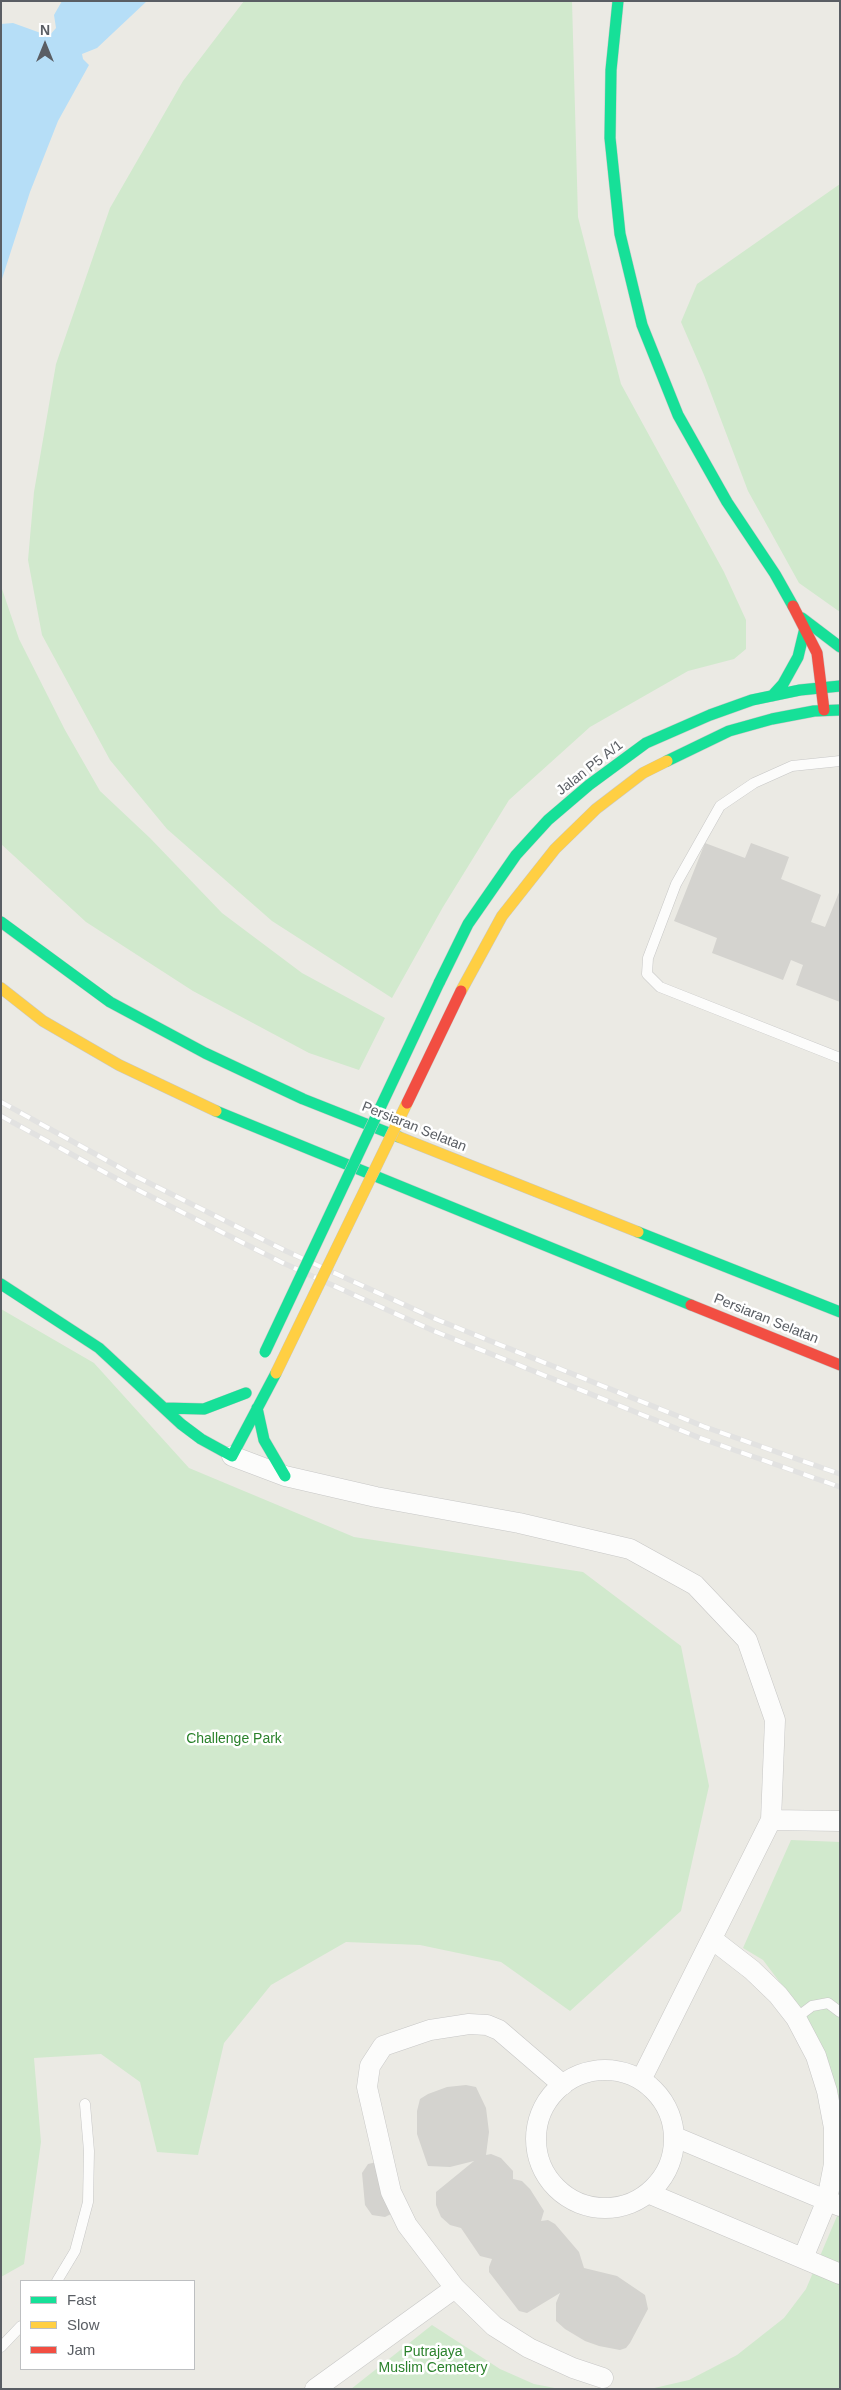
<!DOCTYPE html>
<style>
body{margin:0}
#map{position:relative;width:841px;height:2390px;overflow:hidden;background:#ebeae4;font-family:Arial,sans-serif}
canvas{display:block}
.frame{position:absolute;inset:0;border:2px solid #5a5e64;pointer-events:none}
.legend{position:absolute;left:20px;top:2280px;width:175px;height:90px;box-sizing:border-box;background:#fff;border:1px solid #bdbfc1;margin:0;padding:6px 9px;list-style:none;font-size:15px;color:#5a5e64}
.legend li{display:flex;align-items:center;gap:10px;height:25px}
.legend b{width:25px;border:1px solid #bdbfc1}
.north{position:absolute;left:20px;top:20px;width:50px;height:50px;-webkit-text-stroke:4px #fff;paint-order:stroke;rotate:0deg;font-size:14px;font-weight:700;line-height:20px;text-align:center;color:#5a5e64}
.north::after{content:'';display:block;margin:auto;width:18px;height:22px;background:#5a5e64;clip-path:polygon(50% 0,100% 100%,50% 72%,0 100%)}
</style>
<div id="map">
<canvas width="841" height="2390"></canvas>
<div class="frame"></div>
<ul class="legend">
<li><b style="height:6px;background:#16e098"></b>Fast</li>
<li><b style="height:6px;background:#ffcf43"></b>Slow</li>
<li><b style="height:6px;background:#f24e42"></b>Jam</li>
</ul>
<div class="north">N</div>
</div>
<script>
const ctx = document.querySelector('canvas').getContext('2d');
ctx.lineJoin = 'round';
function fillPath(path, color) { ctx.fillStyle = color; ctx.fill(path, 'evenodd'); }
const shape = rows => new Path2D(rows.map(r => 'M' + r).join(''));
function strokePath(path, color, width, dash) { ctx.strokeStyle = color; ctx.lineWidth = width; ctx.lineCap = dash ? 'butt' : 'round'; ctx.setLineDash(dash || []); ctx.stroke(path); }
function write(font, color, halo, rows, align = 'center') {
  ctx.font = font + ' Arial,sans-serif'; ctx.lineWidth = 5; ctx.setLineDash([]); ctx.textBaseline = 'middle'; ctx.strokeStyle = halo; ctx.fillStyle = color; for (const [text, x, y, turn = 0] of rows) {
    ctx.save(); ctx.translate(x, y); ctx.rotate((+turn || 0) * Math.PI / 180); ctx.textAlign = isNaN(turn) ? turn : align; if (halo) ctx.strokeText(text, 0, 0); ctx.fillText(text, 0, 0); ctx.restore();
  }
}
const green = shape([
 [244,1,572,1,578,217,621,384,724,572,746,620,746,649,734,659,688,671,590,727,509,800,443,907,392,998,272,921,167,829,110,760,42,635,28,560,34,492,56,364,110,208,183,81],
 [840,184,840,612,799,583,748,491,704,375,681,322,697,284],
 [1,586,19,639,65,730,100,791,150,838,222,913,302,973,385,1018,359,1070,309,1053,193,991,86,922,1,844],
 [1,1309,94,1363,189,1468,354,1537,583,1572,681,1646,709,1786,681,1911,570,2011,501,1962,420,1945,346,1942,271,1985,224,2043,198,2155,157,2152,140,2082,101,2054,34,2058,41,2142,24,2264,1,2277],
 [791,1840,840,1842,840,2105,794,2001,763,1960,743,1948],
 [840,2209,840,2389,650,2389,689,2380,737,2355,784,2318,806,2289],
 [432,2325,500,2369,534,2384,560,2389,351,2389]
]);
const water = shape([
 [62,1,147,1,97,48,82,54,83,59,89,65,58,121,30,192,1,282,1,24,13,23,49,36,56,28,54,15]
]);
const building = shape([
 [705,843,745,858,751,843,789,857,781,879,821,895,811,922,825,927,840,890,840,1002,796,985,803,965,791,960,783,980,712,953,717,938,674,921],
 [466,2085,476,2087,486,2108,489,2132,486,2155,491,2154,501,2158,513,2171,513,2179,522,2181,530,2189,544,2211,541,2221,548,2220,555,2224,579,2252,584,2268,617,2276,645,2295,648,2309,630,2343,626,2348,620,2350,599,2346,585,2341,565,2329,556,2321,556,2303,560,2293,527,2313,519,2311,489,2272,489,2267,492,2259,480,2256,461,2228,450,2225,441,2217,436,2205,436,2192,474,2161,450,2167,428,2166,417,2134,417,2111,420,2099,428,2094,447,2087],
 [377,2162,391,2214,385,2217,372,2215,365,2205,362,2173,368,2164]
]);
const lane = shape([
 [840,761,792,766,754,783,720,806,676,884,648,958,647,974,660,987,840,1058],
 [796,2018,812,2006,828,2003,840,2012],
 [57,2281,75,2251,88,2202,89,2151,85,2104],
 [1,2347,21,2326]
]);
const street = shape([
 [232,1456,285,1476,376,1497,519,1523,630,1549,695,1585,747,1640,775,1720,771,1820,641,2080],
 [771,1820,840,1821],
 [712,1939,752,1970,778,1995,796,2018,816,2056,827,2091,834,2128,834,2164,827,2200,803,2258],
 '536 2139a69 69 0 1 1 138 0a69 69 0 1 1-138 0Z',
 [563,2085,499,2030,487,2025,469,2024,430,2030,383,2046,370,2066,367,2087,391,2192,407,2225,455,2288,494,2326,529,2348,573,2368,603,2378],
 [675,2137,840,2206],
 [648,2193,840,2274],
 [315,2389,455,2288]
]);
const fast = shape([
 [618,1,611,70,610,138,620,234,642,325,678,415,727,502,775,574,793,606],
 [802,618,840,647],
 [772,696,783,684,798,657,805,628],
 [667,761,729,731,772,719,814,711,840,710],
 [1,922,110,1002,205,1053,303,1099,399,1137],
 [439,983,468,924,516,855,548,820,589,785,646,743,710,715,752,700,800,690,840,686],
 [216,1111,691,1305],
 [638,1232,840,1312],
 [1,1284,99,1348,181,1424,201,1439,232,1456,276,1373],
 [164,1408,204,1409,246,1393],
 [257,1408,264,1440,285,1476]
]);
const slow = shape([
 [1,988,43,1021,119,1065,216,1111],
 [461,991,502,916,555,849,596,809,643,773,667,761],
 [399,1137,638,1232]
]);
const jam = shape([
 [793,606,817,653,824,710],
 [691,1305,840,1365]
]);
const rail = shape([
 [1,1102,135,1176,286,1251,438,1320,705,1427,840,1474],
 [1,1116,130,1186,281,1262,434,1331,700,1438,840,1487]
]);
const fastBridge = shape([
 [265,1352,439,983]
]);
const slowBridge = shape([
 [276,1373,407,1103]
]);
const jamBridge = shape([
 [407,1103,461,991]
]);
const streetNames = [
 ["Jalan P5 A/1",590,768,-38],
 ["Persiaran Selatan",414,1127,22],
 ["Persiaran Selatan",766,1319,22]
];
const parkNames = [
 ["Challenge Park",234,1739],
 ["Putrajaya",433,2352],
 ["Muslim Cemetery",433,2368]
];
fillPath(green, '#d1e9cd');
fillPath(water, '#b6def7');
fillPath(building, '#d4d3cf');
strokePath(lane, '#c7c7c6', 11);
strokePath(street, '#c7c7c6', 21);
strokePath(fast, '#c7c8c6', 12);
strokePath(slow, '#c7c8c6', 12);
strokePath(jam, '#c7c8c6', 12);
strokePath(lane, '#fcfcfb', 10);
strokePath(street, '#fcfcfb', 20);
strokePath(fast, '#16e098', 11);
strokePath(slow, '#ffcf43', 11);
strokePath(jam, '#f24e42', 11);
strokePath(rail, '#e2e2e1', 5.5);
strokePath(rail, '#fff', 4, [11]);
strokePath(fastBridge, '#c7c8c6', 12, []);
strokePath(slowBridge, '#c7c8c6', 12, []);
strokePath(jamBridge, '#c7c8c6', 12, []);
strokePath(fastBridge, '#16e098', 11);
strokePath(slowBridge, '#ffcf43', 11);
strokePath(jamBridge, '#f24e42', 11);
write('14px', '#5a5e64', '#fff', streetNames);
write('14px', '#2b822c', '#fff', parkNames);
</script>
